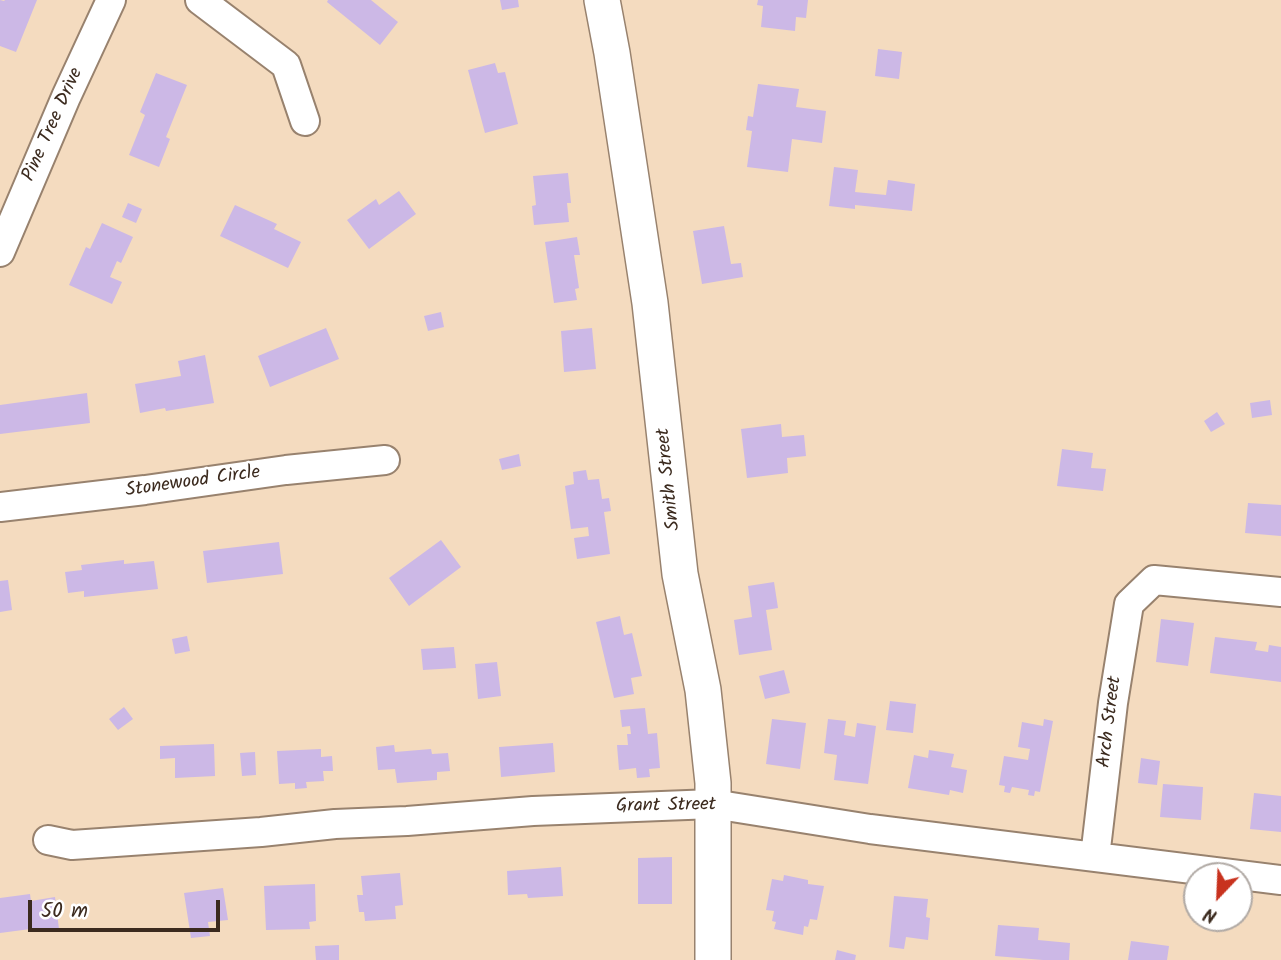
<!DOCTYPE html>
<style>
body{margin:0}
#map{position:relative;width:1281px;height:960px;overflow:hidden;background:#f4dbbf;font-family:Kalam,sans-serif}
canvas{display:block}
.north{position:absolute;left:1183px;top:862px;width:70px;height:70px;box-sizing:border-box;background:#fff;border:2px solid #b1aaa5;border-radius:50%;rotate:203deg;font-size:19px;font-weight:700;line-height:28px;text-align:center;color:#3b2a1e}
.north::after{content:'';display:block;margin:auto;width:24px;height:32px;background:#c8321e;clip-path:polygon(50% 0,100% 100%,50% 72%,0 100%)}
.scale{position:absolute;left:28px;top:900px;width:192px;height:32px;box-sizing:border-box;border:4px solid #3b2a1e;border-top:0;padding-left:9px;font-size:21px;line-height:24px;white-space:nowrap;color:#3b2a1e;-webkit-text-stroke:5px #fff;paint-order:stroke}
</style>
<div id="map">
<canvas width="1281" height="960"></canvas>
<div class="north">N</div>
<div class="scale">50 m</div>
</div>
<script>
const ctx = document.querySelector('canvas').getContext('2d');
ctx.lineJoin = 'round';
function fillPath(path, color) { ctx.fillStyle = color; ctx.fill(path, 'evenodd'); }
const shape = rows => new Path2D(rows.map(r => 'M' + r).join(''));
function strokePath(path, color, width, dash) { ctx.strokeStyle = color; ctx.lineWidth = width; ctx.lineCap = dash ? 'butt' : 'round'; ctx.setLineDash(dash || []); ctx.stroke(path); }
function write(font, color, halo, rows, align = 'center') {
  ctx.font = font + ' Kalam,sans-serif'; ctx.lineWidth = 5; ctx.setLineDash([]); ctx.textBaseline = 'middle'; ctx.strokeStyle = halo; ctx.fillStyle = color; for (const [text, x, y, turn = 0] of rows) {
    ctx.save(); ctx.translate(x, y); ctx.rotate((+turn || 0) * Math.PI / 180); ctx.textAlign = isNaN(turn) ? turn : align; if (halo) ctx.strokeText(text, 0, 0); ctx.fillText(text, 0, 0); ctx.restore();
  }
}
const building = shape([
 [0,0,4,1,5,0,37,0,16,52,0,46],
 [328,0,371,0,398,22,380,45,327,2],
 [500,0,518,0,519,7,502,10],
 [758,0,808,0,806,18,796,17,795,31,761,27,763,6,757,5],
 [878,49,902,52,899,79,875,76],
 [495,63,498,73,505,72,518,124,485,133,468,70],
 [156,73,187,85,166,137,170,139,159,167,129,155,145,115,140,112],
 [758,84,799,89,796,107,826,111,822,143,792,139,788,172,747,167,752,131,746,130,748,116,753,117],
 [834,167,858,170,855,192,886,195,888,180,915,184,912,211,855,205,855,209,829,206],
 [568,173,571,203,567,203,569,222,534,225,532,206,536,205,533,176],
 [399,191,416,214,369,249,347,220,376,199,379,205],
 [128,203,142,209,136,223,122,217],
 [235,205,277,224,274,229,301,242,288,268,220,236],
 [102,223,133,237,121,263,117,261,110,277,122,282,112,304,69,285,86,247,90,249],
 [724,226,731,264,741,263,743,277,702,284,693,231],
 [577,237,580,255,574,255,579,288,575,289,577,300,554,303,545,242],
 [441,312,444,327,428,331,424,316],
 [326,328,339,359,270,387,258,356],
 [592,328,596,369,564,372,561,331],
 [205,355,214,403,166,411,165,408,140,413,135,384,181,376,178,361],
 [87,393,90,423,0,434,0,405],
 [1270,400,1272,415,1252,418,1250,403],
 [1217,412,1225,424,1211,432,1204,421],
 [781,424,782,437,804,435,806,456,787,458,788,473,747,478,741,429],
 [1062,449,1093,453,1091,468,1106,469,1103,491,1057,486],
 [519,454,521,466,502,470,499,459],
 [586,470,588,480,599,479,602,499,609,498,611,511,604,512,610,554,577,559,574,538,589,536,588,527,571,529,565,486,574,484,573,472],
 [1248,503,1281,505,1281,536,1245,533],
 [441,540,461,567,409,606,389,578],
 [279,542,283,574,207,583,203,551],
 [124,560,124,564,154,561,158,589,84,597,84,591,68,593,65,572,82,570,81,565],
 [8,580,12,610,0,612,0,581],
 [774,582,778,608,766,610,772,650,739,655,734,620,752,617,748,586],
 [620,616,624,635,632,633,642,676,631,678,634,694,614,698,596,622],
 [1161,619,1194,623,1188,666,1156,662],
 [187,636,190,651,175,654,172,639],
 [1215,637,1257,642,1255,650,1268,652,1269,645,1281,647,1281,682,1210,673],
 [454,647,456,668,423,670,421,649],
 [497,662,501,696,478,699,475,664],
 [784,670,790,693,765,699,759,676],
 [890,701,916,704,913,733,886,730],
 [124,707,133,719,118,730,109,719],
 [645,708,648,734,657,733,660,768,649,769,650,777,637,778,636,768,619,770,617,745,628,745,627,734,631,734,630,726,622,727,620,710],
 [772,719,806,723,800,769,766,764],
 [828,719,846,721,844,735,855,737,857,723,876,726,868,784,834,780,837,755,824,753],
 [1044,719,1053,721,1040,792,1035,791,1034,796,1028,795,1029,790,1012,787,1010,793,1004,792,1005,786,999,785,1004,756,1028,760,1030,749,1018,747,1022,722,1043,726],
 [553,743,555,772,501,777,499,747],
 [214,744,215,776,175,778,175,758,160,759,160,746],
 [394,745,395,752,431,749,432,754,448,753,450,771,437,772,437,780,397,783,395,769,378,770,376,747],
 [321,749,321,757,332,756,333,771,323,771,324,781,306,782,307,788,295,789,295,783,279,784,277,751],
 [929,750,954,754,951,767,967,770,963,793,950,790,949,795,908,788,914,755,928,758],
 [255,752,256,775,242,776,240,753],
 [1141,758,1160,761,1157,785,1138,783],
 [1163,784,1203,787,1201,820,1160,817],
 [1254,793,1281,796,1281,832,1250,829],
 [672,857,672,904,638,904,638,858],
 [561,867,563,896,528,898,527,894,508,895,507,871],
 [400,873,403,905,395,906,396,919,365,921,364,912,359,912,357,895,363,895,361,876],
 [784,875,808,880,808,884,824,886,817,920,810,919,808,927,804,926,803,935,774,929,776,922,772,921,774,911,766,910,772,879,783,881],
 [315,884,316,921,309,922,310,929,266,930,264,886],
 [223,888,228,920,208,922,210,936,191,938,184,893],
 [30,894,31,901,55,897,59,929,39,932,38,928,0,933,0,898],
 [894,896,928,899,926,917,930,918,928,940,906,937,904,949,889,947],
 [998,925,1039,928,1038,940,1070,943,1069,960,1043,960,995,956],
 [1131,941,1169,946,1167,960,1128,960],
 [339,945,339,960,316,960,315,946],
 [837,950,856,955,855,960,835,960]
]);
const minor = shape([
 [200,0,286,65,305,121],
 [0,252,66,97,111,0],
 [0,507,145,490,286,470,385,460],
 [48,840,72,845,261,832,335,824,407,821,533,811,713,804,870,829,1281,880],
 [1095,857,1113,703,1129,604,1154,580,1281,592]
]);
const tertiary = shape([
 [602,0,612,53,650,303,680,574,703,690,713,783,713,960]
]);
const streetNames = [
 ["Pine Tree Drive",54,125,-66],
 ["Smith Street",670,479,-96],
 ["Stonewood Circle",193,483,-8],
 ["Arch Street",1111,722,-83],
 ["Grant Street",666,807,-1]
];
fillPath(building, '#ccb8e6');
strokePath(minor, '#98826e', 32);
strokePath(tertiary, '#98826e', 38);
strokePath(minor, '#fff', 28);
strokePath(tertiary, '#fff', 35);
write('19px', '#3b2a1e', '#fff', streetNames);
</script>
